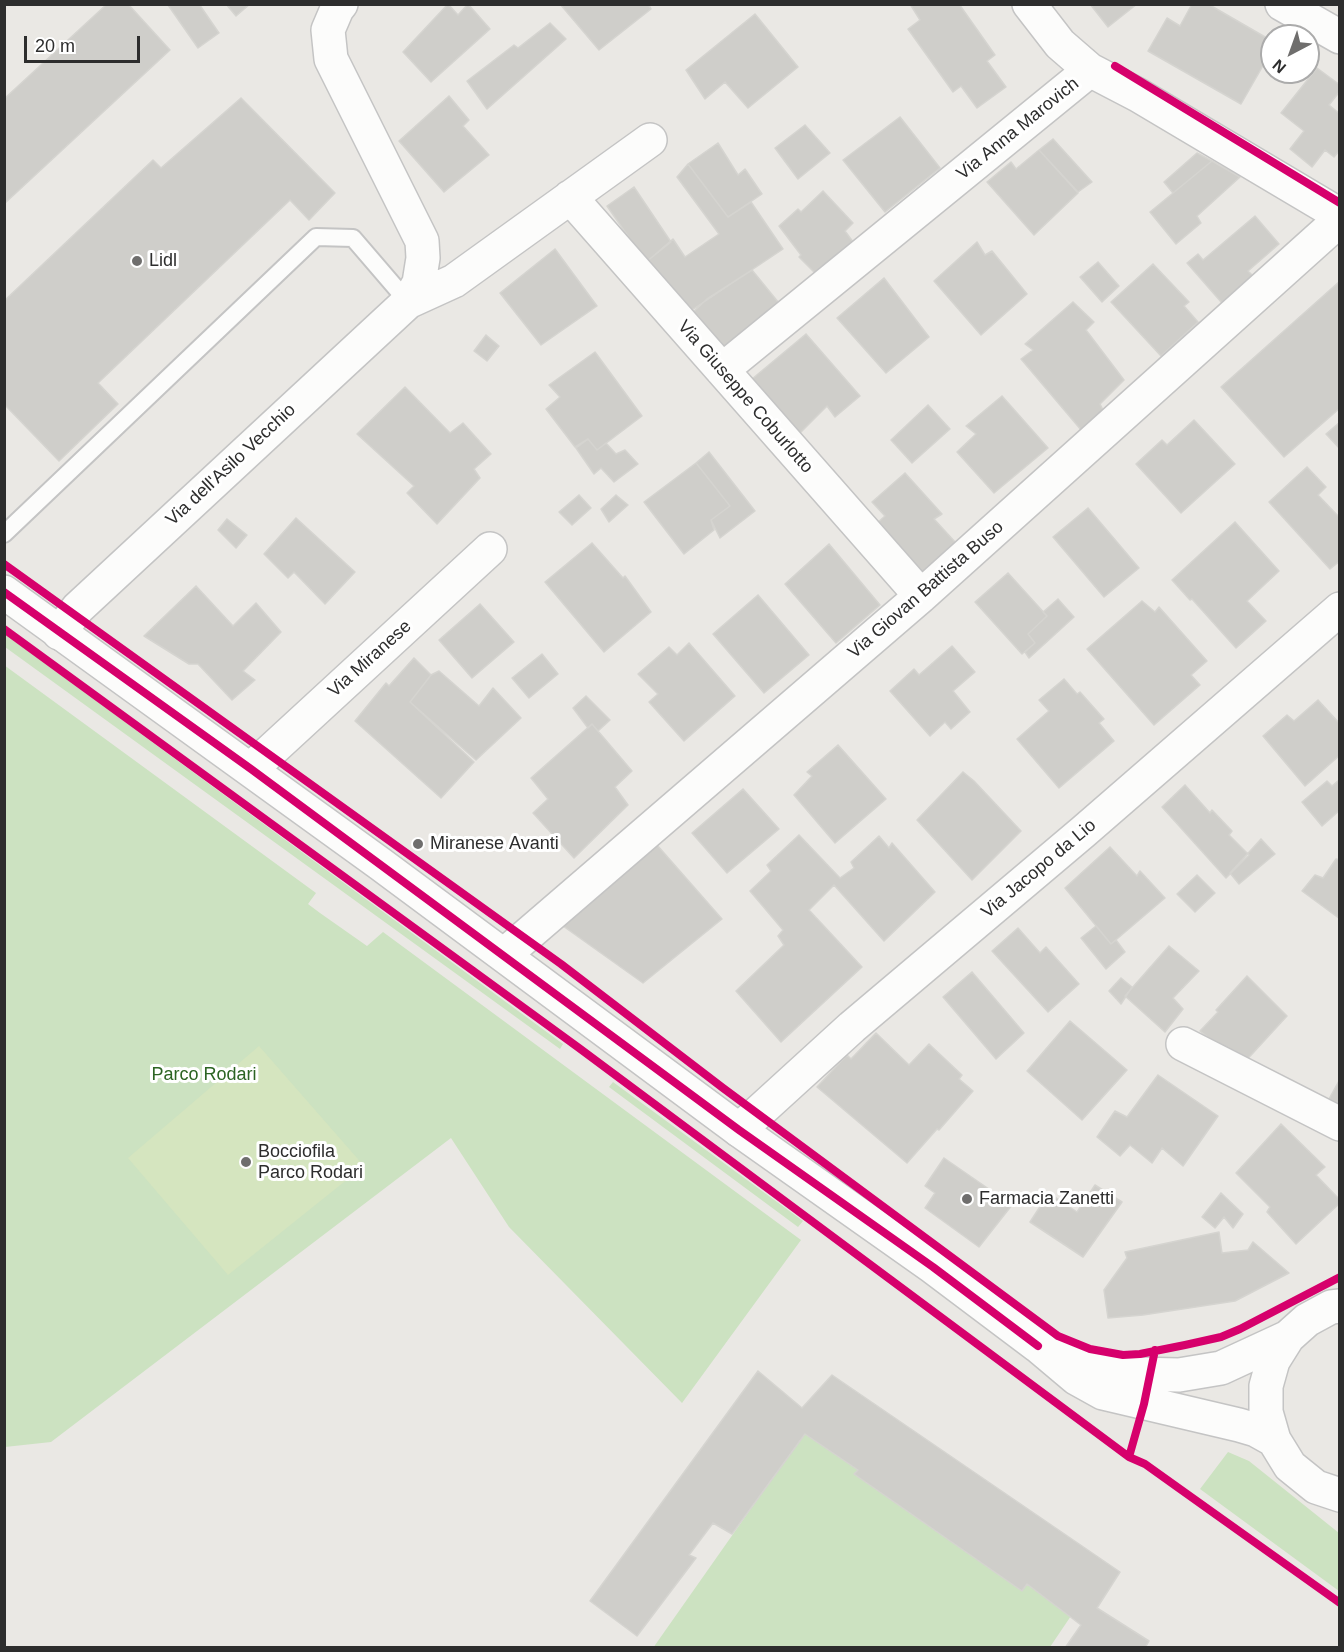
<!DOCTYPE html>
<style>
body{margin:0}
#map{position:relative;width:1344px;height:1652px;overflow:hidden;background:#eae8e4;font-family:Helvetica,sans-serif}
canvas{display:block}
.frame{position:absolute;inset:0;border:6px solid #2d2d2d;pointer-events:none}
.north{position:absolute;left:1260px;top:24px;width:60px;height:60px;box-sizing:border-box;background:#fff;border:2px solid #ababab;border-radius:50%;rotate:221deg;font-size:16px;font-weight:700;line-height:24px;text-align:center;color:#2d2d2d}
.north::after{content:'';display:block;margin:auto;width:21px;height:27px;background:#6f6e6d;clip-path:polygon(50% 0,100% 100%,50% 72%,0 100%)}
.scale{position:absolute;left:24px;top:36px;width:116px;height:27px;box-sizing:border-box;border:3px solid #2d2d2d;border-top:0;padding-left:8px;font-size:18px;line-height:21px;white-space:nowrap;color:#2d2d2d;-webkit-text-stroke:4px #fff;paint-order:stroke}
</style>
<div id="map">
<canvas width="1344" height="1652"></canvas>
<div class="frame"></div>
<div class="north">N</div>
<div class="scale">20 m</div>
</div>
<script>
const ctx = document.querySelector('canvas').getContext('2d');
ctx.lineJoin = 'round';
function fillPath(path, color) { ctx.fillStyle = color; ctx.fill(path, 'evenodd'); }
const shape = rows => new Path2D(rows.map(r => 'M' + r).join(''));
function strokePath(path, color, width, dash) { ctx.strokeStyle = color; ctx.lineWidth = width; ctx.lineCap = dash ? 'butt' : 'round'; ctx.setLineDash(dash || []); ctx.stroke(path); }
function write(font, color, halo, rows, align = 'center') {
  ctx.font = font + ' Helvetica,sans-serif'; ctx.lineWidth = 6; ctx.setLineDash([]); ctx.textBaseline = 'middle'; ctx.strokeStyle = halo; ctx.fillStyle = color; for (const [text, x, y, turn = 0] of rows) {
    ctx.save(); ctx.translate(x, y); ctx.rotate((+turn || 0) * Math.PI / 180); ctx.textAlign = isNaN(turn) ? turn : align; if (halo) ctx.strokeText(text, 0, 0); ctx.fillText(text, 0, 0); ctx.restore();
  }
}
const green = shape([
 [5,634,563,1044,560,1049,5,647],
 [4,665,316,893,308,904,320,913,367,946,383,932,801,1240,682,1403,509,1227,451,1138,51,1442,5,1447],
 [613,1082,803,1221,798,1227,609,1087],
 [809,1426,1075,1610,1050,1647,653,1648],
 [1228,1452,1249,1461,1339,1533,1339,1591,1200,1489]
]);
const pitch = shape([
 [259,1046,364,1166,228,1275,128,1158]
]);
const building = shape([
 [107,4,128,4,170,50,4,204,4,99,107,4],
 [169,4,199,4,219,33,198,48,168,5,169,4],
 [226,4,250,4,236,16,226,4],
 [448,4,458,15,468,4,490,29,431,82,403,52,448,4],
 [560,4,648,4,651,9,599,50,560,4],
 [910,4,959,4,995,55,987,61,1006,87,977,108,961,86,953,92,908,29,920,20,910,4],
 [1090,4,1137,4,1108,27,1090,4],
 [1192,4,1208,4,1272,41,1272,50,1241,104,1148,51,1167,18,1180,26,1192,4],
 [755,14,798,67,748,108,725,82,705,99,686,70,755,14],
 [550,23,566,39,487,109,467,81,514,45,518,48,550,23],
 [1317,68,1340,85,1340,91,1329,105,1340,114,1340,150,1334,157,1325,150,1312,167,1290,149,1304,131,1281,113,1317,68],
 [449,96,469,120,463,126,489,155,444,192,399,141,449,96],
 [241,98,335,193,309,220,290,200,98,383,118,404,59,461,4,404,4,301,153,160,161,168,241,98],
 [900,117,940,168,885,212,843,160,900,117],
 [805,125,830,153,798,179,775,148,805,125],
 [1053,139,1092,182,1078,192,1039,150,1053,139],
 [718,143,738,175,745,169,762,194,728,217,688,164,718,143],
 [1039,150,1078,193,1034,235,987,182,1011,162,1016,169,1039,150],
 [1197,153,1212,161,1173,193,1164,182,1197,153],
 [1212,161,1240,177,1197,216,1201,223,1176,244,1150,212,1212,161],
 [688,164,728,217,751,202,783,249,683,316,644,264,673,239,685,257,719,234,677,177,688,164],
 [634,187,671,242,646,262,607,206,634,187],
 [823,191,853,223,845,231,859,250,819,277,799,257,801,255,779,226,798,209,801,212,823,191],
 [1255,216,1279,244,1248,271,1253,276,1222,303,1187,263,1198,254,1203,260,1255,216],
 [977,242,985,255,992,251,1027,294,981,335,934,281,977,242],
 [555,249,597,306,541,345,500,293,555,249],
 [1098,262,1119,286,1102,302,1080,277,1098,262],
 [1153,264,1189,302,1184,306,1198,322,1161,356,1111,302,1153,264],
 [752,270,783,308,722,355,691,314,707,299,752,270],
 [884,278,929,337,886,373,837,318,884,278],
 [1340,281,1340,408,1284,457,1221,387,1340,281],
 [1073,302,1094,322,1086,330,1124,380,1100,404,1104,412,1082,431,1021,359,1033,350,1025,344,1073,302],
 [806,334,860,396,835,417,827,406,800,433,752,379,806,334],
 [486,335,499,346,487,361,474,351,486,335],
 [595,352,642,416,597,450,588,439,575,447,546,409,560,397,549,385,595,352],
 [405,387,450,433,463,423,491,454,474,469,480,478,437,524,407,493,414,486,357,434,405,387],
 [1002,396,1048,448,994,493,957,452,976,434,966,426,1002,396],
 [928,405,950,429,912,463,891,440,928,405],
 [1194,420,1235,464,1181,513,1136,464,1162,440,1167,445,1194,420],
 [1340,422,1340,449,1326,434,1340,422],
 [588,439,597,450,606,443,616,454,625,450,638,464,614,482,601,468,594,474,576,448,588,439],
 [709,452,755,511,720,538,711,520,730,506,696,463,709,452],
 [696,463,730,506,711,520,714,530,684,554,644,502,696,463],
 [1307,467,1326,487,1318,495,1340,518,1340,561,1330,569,1269,502,1307,467],
 [905,473,942,514,934,519,956,543,918,576,876,524,885,516,872,502,905,473],
 [579,495,591,508,572,525,559,512,579,495],
 [616,495,628,505,609,522,601,509,616,495],
 [1088,508,1139,568,1104,597,1053,537,1088,508],
 [296,518,355,572,325,604,294,572,288,578,264,554,296,518],
 [227,519,247,535,236,548,218,530,227,519],
 [1235,522,1279,571,1247,601,1266,621,1236,648,1192,599,1190,600,1172,580,1235,522],
 [592,543,623,578,625,576,651,612,604,652,545,582,592,543],
 [829,544,880,605,836,643,785,584,829,544],
 [1008,573,1047,616,1028,634,1035,643,1022,654,975,602,1008,573],
 [196,586,233,626,256,603,281,632,243,671,255,680,232,700,198,664,189,664,144,636,196,586],
 [758,595,809,655,764,693,713,634,758,595],
 [1058,599,1074,617,1029,658,1025,652,1035,643,1028,634,1047,616,1043,612,1058,599],
 [1142,601,1155,612,1159,607,1207,661,1191,675,1200,685,1154,725,1087,649,1142,601],
 [480,604,514,642,472,678,439,640,480,604],
 [689,643,735,696,684,741,649,702,658,694,638,674,669,647,677,655,689,643],
 [952,646,975,672,953,691,970,712,951,729,945,722,930,736,890,691,914,669,919,675,952,646],
 [542,654,558,674,529,698,512,678,542,654],
 [414,658,431,675,410,702,474,762,441,798,355,721,386,683,389,686,414,658],
 [439,671,479,706,493,688,521,718,476,760,410,702,431,675,439,671],
 [1064,679,1077,694,1080,692,1104,719,1099,723,1114,741,1059,788,1017,739,1049,711,1039,700,1064,679],
 [586,696,610,720,598,731,592,724,588,728,573,708,586,696],
 [1318,700,1340,724,1340,755,1305,786,1263,736,1287,715,1294,721,1318,700],
 [592,724,632,771,615,787,628,805,574,858,533,813,548,799,531,778,592,724],
 [838,745,886,799,835,843,794,795,812,776,807,772,838,745],
 [963,772,974,781,1021,831,972,880,917,820,963,772],
 [1339,780,1340,810,1322,826,1302,802,1327,781,1332,786,1339,780],
 [1185,785,1210,813,1212,810,1232,831,1229,835,1249,855,1226,878,1162,807,1185,785],
 [743,789,779,829,727,873,692,833,743,789],
 [799,835,840,878,854,868,851,862,879,836,889,848,892,843,935,892,884,941,834,885,809,910,862,967,781,1042,736,991,784,945,778,936,783,930,750,891,771,871,767,865,799,835],
 [1261,839,1275,854,1239,884,1230,873,1261,839],
 [657,845,722,919,643,983,563,926,657,845],
 [1110,847,1137,876,1140,871,1165,898,1111,944,1065,888,1110,847],
 [1336,859,1340,860,1340,919,1302,891,1315,875,1323,878,1336,859],
 [1197,875,1215,893,1195,912,1177,894,1197,875],
 [1096,926,1111,944,1116,940,1125,952,1106,969,1081,938,1096,926],
 [1018,928,1040,953,1046,947,1079,984,1048,1012,992,951,1018,928],
 [1169,946,1199,971,1173,998,1183,1009,1165,1032,1125,996,1169,946],
 [972,972,1024,1033,996,1059,943,997,972,972],
 [1247,976,1287,1016,1242,1065,1200,1031,1218,1012,1216,1010,1247,976],
 [1121,978,1132,987,1121,1004,1109,991,1121,978],
 [1070,1021,1127,1070,1082,1120,1027,1071,1070,1021],
 [876,1033,909,1065,929,1044,962,1075,959,1079,973,1091,939,1130,937,1129,907,1163,817,1087,847,1055,851,1059,876,1033],
 [1158,1075,1218,1116,1183,1166,1162,1148,1152,1163,1130,1145,1120,1156,1097,1137,1115,1111,1127,1117,1158,1075],
 [1340,1079,1340,1104,1329,1099,1340,1079],
 [1281,1124,1325,1167,1316,1175,1340,1200,1340,1203,1296,1244,1267,1212,1270,1207,1236,1173,1281,1124],
 [944,1158,1012,1205,979,1247,925,1208,935,1193,925,1186,944,1158],
 [1095,1185,1122,1202,1083,1257,1030,1222,1049,1193,1077,1212,1095,1185],
 [1221,1193,1243,1214,1233,1228,1224,1217,1215,1228,1202,1217,1221,1193],
 [1219,1232,1222,1253,1248,1250,1253,1242,1289,1273,1235,1301,1143,1315,1108,1318,1104,1290,1127,1258,1125,1252,1219,1232],
 [758,1371,802,1408,832,1375,1120,1572,1097,1608,1149,1641,1145,1648,1065,1648,1081,1625,1027,1584,1022,1591,854,1474,858,1470,805,1434,732,1534,713,1523,689,1555,696,1558,637,1636,590,1601,758,1371]
]);
const lane = shape([
 [4,534,316,237,353,238,408,302]
]);
const street = shape([
 [1029,4,1060,44,1090,70,1138,95,1340,215],
 [1282,4,1340,37],
 [570,197,921,596],
 [408,302,454,281,650,140],
 [722,370,1090,70],
 [59,633,78,608,408,302,419,283,423,258,422,241,331,59,328,30,337,9,341,4],
 [251,769,490,549],
 [504,955,921,596,1334,225,1340,217],
 [1183,1044,1340,1124],
 [739,1130,852,1027,1083,832,1340,609]
]);
const secondary = shape([
 [4,592,379,863,739,1130,933,1267,1038,1346,1076,1378,1103,1393,1239,1425,1256,1430,1274,1440],
 [1340,1306,1331,1307,1307,1320,1288,1337,1273,1361,1266,1386,1266,1412,1274,1440,1290,1466,1316,1487,1340,1495],
 [1063,1355,1081,1362,1134,1374,1179,1375,1221,1368,1288,1337]
]);
const cycleway = shape([
 [1115,66,1340,203],
 [4,564,561,964,723,1088,1058,1336,1090,1349,1123,1355,1140,1354,1185,1345,1221,1337,1240,1329,1340,1277],
 [4,592,251,769,739,1130,933,1267,1038,1346],
 [4,629,579,1048,1129,1457,1145,1464,1180,1489,1340,1603],
 [1129,1457,1144,1404,1155,1350]
]);
const markers = [
 [137,261,6,"#6f6e6d"],
 [418,844,6,"#6f6e6d"],
 [246,1162,6,"#6f6e6d"],
 [967,1199,6,"#6f6e6d"]
];
const streetNames = [
 ["Via Anna Marovich",1018,129,-39],
 ["Via Giuseppe Coburlotto",745,397,49],
 ["Via dell'Asilo Vecchio",231,465,-43],
 ["Via Giovan Battista Buso",926,590,-41],
 ["Via Miranese",370,659,-42],
 ["Via Jacopo da Lio",1039,869,-40]
];
const poiNames = [
 ["Lidl",149,261],
 ["Miranese Avanti",430,844],
 ["Bocciofila",258,1152],
 ["Parco Rodari",258,1173],
 ["Farmacia Zanetti",979,1199]
];
const parkNames = [
 ["Parco Rodari",204,1075]
];
fillPath(green, '#cce2c1');
fillPath(pitch, '#d5e5bf');
fillPath(building, '#cfceca');
strokePath(building, '#d5d4d0', 1.5);
strokePath(lane, '#c4c4c4', 20);
strokePath(street, '#c4c4c4', 36);
strokePath(secondary, '#c4c4c4', 36);
strokePath(lane, '#fcfcfb', 16);
strokePath(street, '#fcfcfb', 33);
strokePath(secondary, '#fcfcfb', 33);
strokePath(cycleway, '#d6006c', 8);
for (const [x, y, r, color] of markers) { const dot = new Path2D(); dot.arc(x, y, r, 0, 2 * Math.PI); ctx.fillStyle = color; ctx.fill(dot); strokePath(dot, '#fff', 2); }
write('18px', '#2d2d2d', '#fff', streetNames);
write('18px', '#2d2d2d', '#fff', poiNames, 'left');
write('18px', '#2c6423', '#fff', parkNames);
</script>
